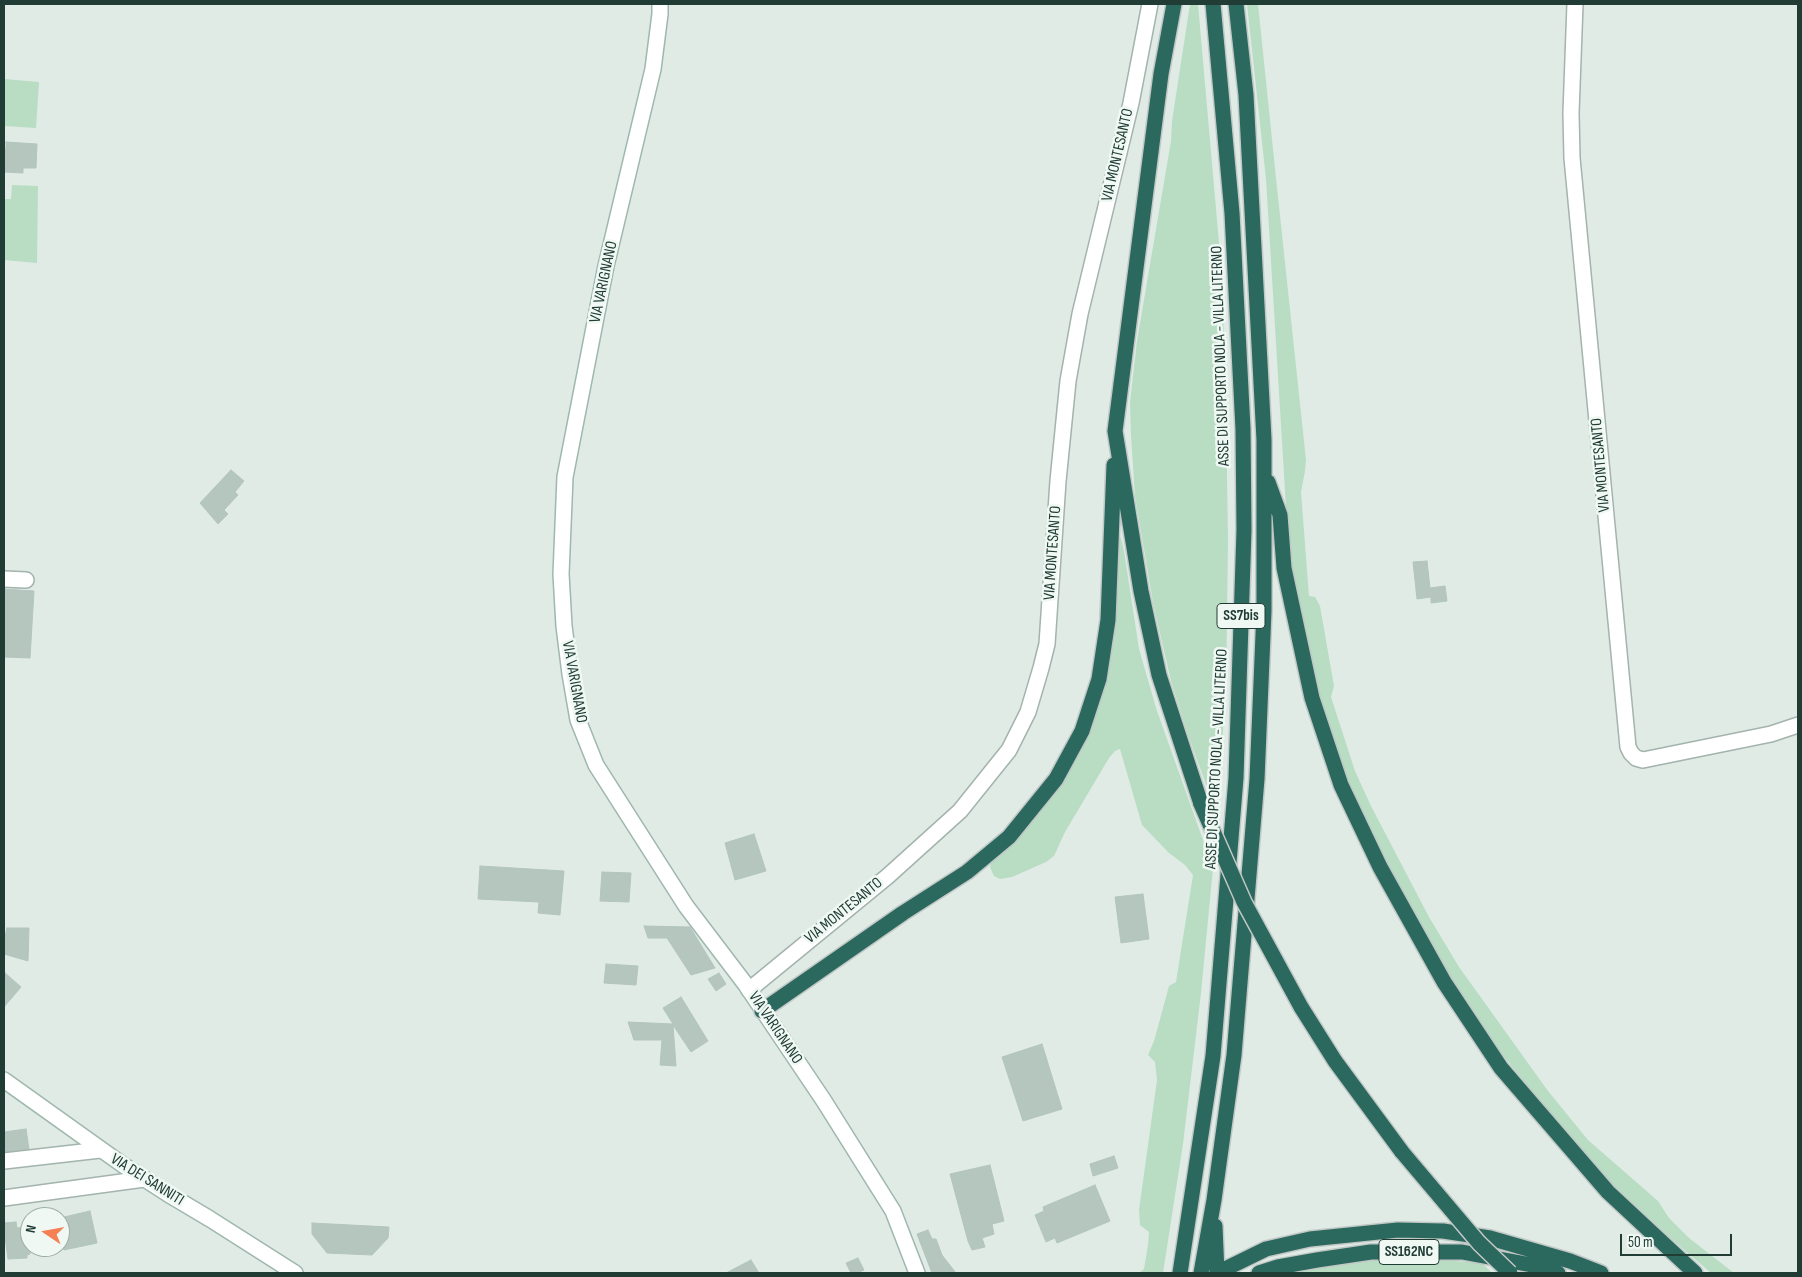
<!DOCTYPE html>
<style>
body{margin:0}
#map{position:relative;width:1802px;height:1277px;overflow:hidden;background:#e0ebe6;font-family:"Sofia Sans Condensed",sans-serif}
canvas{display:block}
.frame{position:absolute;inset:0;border:5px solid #203c35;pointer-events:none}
.north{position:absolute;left:20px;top:1207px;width:50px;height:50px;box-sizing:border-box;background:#f0f8f4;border:1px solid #9dada8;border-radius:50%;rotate:282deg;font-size:14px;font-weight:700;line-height:20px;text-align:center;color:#203c35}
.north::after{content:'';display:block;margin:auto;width:18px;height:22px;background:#f58054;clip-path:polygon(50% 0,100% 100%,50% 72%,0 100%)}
.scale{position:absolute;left:1620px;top:1234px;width:112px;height:22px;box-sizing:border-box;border:2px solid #203c35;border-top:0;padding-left:6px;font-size:15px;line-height:18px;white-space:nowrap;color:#203c35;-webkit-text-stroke:4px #f0f8f4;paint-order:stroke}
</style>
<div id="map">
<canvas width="1802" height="1277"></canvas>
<div class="frame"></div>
<div class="north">N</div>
<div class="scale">50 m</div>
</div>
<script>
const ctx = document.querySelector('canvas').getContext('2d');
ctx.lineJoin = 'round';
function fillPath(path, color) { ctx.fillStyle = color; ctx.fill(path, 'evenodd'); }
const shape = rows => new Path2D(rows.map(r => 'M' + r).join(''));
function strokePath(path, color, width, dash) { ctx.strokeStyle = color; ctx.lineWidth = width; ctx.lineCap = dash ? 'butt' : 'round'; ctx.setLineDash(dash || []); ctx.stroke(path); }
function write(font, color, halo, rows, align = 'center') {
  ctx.font = font + ' "Sofia Sans Condensed",sans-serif'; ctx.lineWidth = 5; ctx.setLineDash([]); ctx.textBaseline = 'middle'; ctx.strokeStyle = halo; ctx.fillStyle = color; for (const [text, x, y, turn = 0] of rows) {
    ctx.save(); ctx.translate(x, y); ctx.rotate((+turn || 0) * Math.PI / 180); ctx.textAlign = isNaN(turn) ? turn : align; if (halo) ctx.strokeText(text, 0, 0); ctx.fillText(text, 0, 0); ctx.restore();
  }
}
const green = shape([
 [1190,4,1198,4,1222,277,1226,409,1228,540,1226,695,1216,812,1188,735,1171,681,1153,603,1135,496,1131,436,1130,402,1137,341,1171,141,1172,121],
 [1247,4,1258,4,1276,178,1306,460,1305,471,1301,492,1309,596,1315,597,1320,606,1334,686,1331,697,1355,771,1371,806,1429,917,1459,967,1548,1091,1588,1140,1658,1201,1669,1218,1689,1238,1734,1273,1711,1273,1660,1229,1605,1177,1552,1116,1502,1054,1473,1013,1440,962,1405,904,1355,799,1332,739,1318,693,1307,650,1289,557,1266,179],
 [4,79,39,82,36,128,4,126],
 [12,185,38,186,37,263,4,260,5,199,11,199],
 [1119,536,1121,538,1124,551,1139,649,1157,711,1213,868,1201,993,1183,1144,1163,1273,1139,1273,1144,1269,1148,1245,1149,1232,1140,1225,1139,1210,1157,1080,1155,1062,1148,1055,1154,1041,1169,986,1176,982,1193,875,1185,865,1169,853,1142,825,1120,749,1115,751,1109,758,1065,832,1054,856,1046,862,1012,877,1000,879,994,876,990,867,992,859,1019,834,1101,692,1113,641,1119,558,1117,538],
 [1374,1259,1428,1259,1482,1263,1492,1273,1286,1273,1314,1266]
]);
const building = shape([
 [6,142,37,144,36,168,23,168,23,173,4,172,4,149,6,149,6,142],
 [231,470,244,481,235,492,238,495,224,510,228,514,218,524,200,503,231,470],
 [1427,561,1430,588,1445,586,1447,601,1431,603,1431,597,1417,599,1413,562,1427,561],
 [4,589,34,591,30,658,4,657,4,589],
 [754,834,766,871,735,880,725,843,754,834],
 [480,866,564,871,560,915,538,913,539,902,478,899,480,866],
 [602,872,631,873,629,902,600,901,602,872],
 [1143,894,1149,939,1121,943,1115,897,1143,894],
 [644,926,690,927,715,968,691,975,667,938,648,938,644,926],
 [7,928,29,928,28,961,4,954,4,941,7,928],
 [606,964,638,966,636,985,604,983,606,964],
 [4,972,21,987,4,1007,4,972],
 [719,973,726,984,716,991,708,979,719,973],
 [681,997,708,1041,691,1052,673,1025,676,1066,660,1065,662,1040,634,1040,628,1022,673,1024,663,1008,681,997],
 [1042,1044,1062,1109,1023,1121,1002,1057,1042,1044],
 [26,1129,29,1149,4,1152,4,1132,26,1129],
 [1114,1156,1118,1168,1093,1176,1090,1164,1114,1156],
 [990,1165,1004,1221,992,1224,994,1234,982,1238,985,1247,972,1250,968,1241,950,1174,990,1165],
 [1095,1185,1110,1221,1057,1243,1055,1238,1046,1242,1035,1215,1044,1211,1043,1207,1095,1185],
 [90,1211,97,1243,64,1250,60,1230,60,1218,90,1211],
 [16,1222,17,1228,30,1227,30,1254,27,1255,27,1258,8,1259,5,1237,4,1237,4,1223,16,1222],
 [312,1223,389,1227,388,1238,372,1255,327,1253,312,1234,312,1223],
 [928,1230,932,1239,936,1239,942,1255,956,1273,932,1273,917,1234,928,1230],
 [858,1258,864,1270,857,1273,851,1273,846,1263,858,1258],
 [751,1260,759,1273,726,1273,751,1260]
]);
const street = shape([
 [1575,4,1571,113,1572,158,1628,747,1631,753,1636,758,1643,760,1771,734,1798,725],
 [4,579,26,580],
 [749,990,888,876,960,811,1009,750,1028,712,1041,668,1047,644,1058,481,1068,381,1080,314,1131,103,1150,4],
 [4,1161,100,1150],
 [4,1198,144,1179]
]);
const secondary = shape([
 [660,4,660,14,653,69,606,266,565,477,561,574,564,626,570,674,578,720,596,765,686,906,746,985,824,1101,893,1211,917,1273],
 [4,1080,123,1165,168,1194,210,1219,295,1273]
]);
const highway = shape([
 [1174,4,1161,74,1115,431,1141,591,1159,675,1201,804],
 [1268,482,1280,515,1284,568,1312,698,1341,785,1380,867,1444,982,1501,1068,1608,1192,1695,1273],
 [1301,1007,1335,1061,1402,1152],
 [762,1011,903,913,967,872,1009,837,1056,779,1082,731,1099,679,1108,620,1114,465],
 [1215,1226,1217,1273],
 [1180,1273,1213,1056,1236,778,1244,530,1243,429,1232,213,1213,4],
 [1201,1273,1214,1200,1234,1055,1257,779,1264,611,1264,440,1246,95,1236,4],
 [1217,1273,1266,1249,1310,1239,1398,1230,1443,1231,1490,1238,1570,1261,1601,1273],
 [1259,1273,1278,1267,1317,1260,1371,1252,1462,1252,1537,1266,1558,1273]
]);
const highwayBridge = shape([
 [1201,804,1244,902,1301,1007],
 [1402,1152,1479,1243,1510,1273]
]);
const shields = [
 [1241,616,48],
 [1409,1252,60]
];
const shieldNames = [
 ["SS7bis",1241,616],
 ["SS162NC",1409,1252]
];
const streetNames = [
 ["VIA MONTESANTO",1118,155,-77],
 ["VIA VARIGNANO",604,282,-78],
 ["ASSE DI SUPPORTO NOLA - VILLA LITERNO",1221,356,-92],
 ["VIA MONTESANTO",1601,465,-95],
 ["VIA MONTESANTO",1053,553,-86],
 ["VIA VARIGNANO",574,682,80],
 ["ASSE DI SUPPORTO NOLA - VILLA LITERNO",1217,759,-87],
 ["VIA MONTESANTO",844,911,-39],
 ["VIA VARIGNANO",775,1028,56],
 ["VIA DEI SANNITI",147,1180,32]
];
fillPath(green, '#b8ddc3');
fillPath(building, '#b5c6bf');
strokePath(building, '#b2c5be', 1);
strokePath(street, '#a3b3ad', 18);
strokePath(secondary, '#9eb7af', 18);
strokePath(highway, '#c1c8c6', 18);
strokePath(street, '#fff', 15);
strokePath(secondary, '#fff', 15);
strokePath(highway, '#2b685e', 15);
strokePath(highwayBridge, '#c1c8c6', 18, []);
strokePath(highwayBridge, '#2b685e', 15);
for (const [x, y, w] of shields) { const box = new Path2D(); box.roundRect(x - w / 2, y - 12.5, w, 25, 4); ctx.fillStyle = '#f0f8f4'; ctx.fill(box); strokePath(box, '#203c35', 1); }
write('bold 15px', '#203c35', null, shieldNames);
write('16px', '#203c35', '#f0f8f4', streetNames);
</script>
